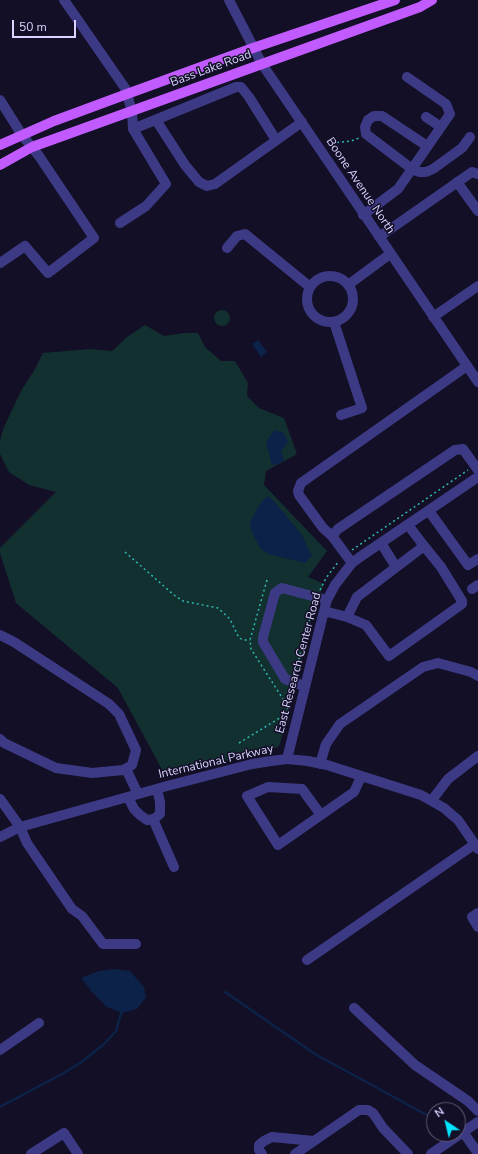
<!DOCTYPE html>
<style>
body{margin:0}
#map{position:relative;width:478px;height:1154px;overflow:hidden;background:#130f26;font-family:"Nunito Sans",sans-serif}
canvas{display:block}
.north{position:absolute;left:426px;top:1102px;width:40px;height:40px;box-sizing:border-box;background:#130f26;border:1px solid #625e7d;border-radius:50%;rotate:325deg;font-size:11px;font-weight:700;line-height:16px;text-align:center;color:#d9d4ff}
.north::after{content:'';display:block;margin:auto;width:14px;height:18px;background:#00e5ff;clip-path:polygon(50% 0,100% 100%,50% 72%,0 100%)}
.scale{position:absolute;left:12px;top:20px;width:64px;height:18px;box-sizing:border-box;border:2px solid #d9d4ff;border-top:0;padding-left:5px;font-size:12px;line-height:14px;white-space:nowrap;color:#d9d4ff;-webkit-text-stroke:3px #130f26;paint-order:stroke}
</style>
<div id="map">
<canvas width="478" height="1154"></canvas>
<div class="north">N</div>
<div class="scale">50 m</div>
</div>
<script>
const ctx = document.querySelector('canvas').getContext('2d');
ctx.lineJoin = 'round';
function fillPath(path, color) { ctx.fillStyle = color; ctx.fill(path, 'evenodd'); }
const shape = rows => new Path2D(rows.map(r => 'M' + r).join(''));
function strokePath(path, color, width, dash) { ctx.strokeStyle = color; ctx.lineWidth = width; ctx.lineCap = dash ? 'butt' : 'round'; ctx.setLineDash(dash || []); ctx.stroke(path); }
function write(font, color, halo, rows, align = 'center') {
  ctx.font = font + ' "Nunito Sans",sans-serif'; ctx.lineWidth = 3; ctx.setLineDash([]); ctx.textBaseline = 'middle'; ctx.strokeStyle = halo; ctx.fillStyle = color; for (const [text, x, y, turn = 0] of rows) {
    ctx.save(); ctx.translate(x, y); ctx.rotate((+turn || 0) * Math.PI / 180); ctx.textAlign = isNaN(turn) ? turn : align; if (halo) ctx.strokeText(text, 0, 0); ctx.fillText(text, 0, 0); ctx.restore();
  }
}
const green = shape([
 '214 318a8 8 0 1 1 16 0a8 8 0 1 1-16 0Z',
 [145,325,164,336,184,333,198,333,205,347,221,361,235,361,248,383,247,396,259,408,284,418,297,454,266,471,264,485,327,551,308,577,324,584,314,610,280,744,278,747,166,777,118,688,16,603,0,553,0,548,56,492,29,485,9,472,0,454,0,442,3,429,21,391,35,369,43,353,90,349,112,351,127,337]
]);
const water = shape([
 [258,340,267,352,261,357,252,344],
 [274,430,284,433,288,442,281,451,284,461,278,464,272,465,266,442],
 [267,496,273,500,302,535,312,556,305,563,268,554,261,549,251,531,250,522,259,505],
 [114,969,130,971,144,987,146,997,137,1009,122,1013,107,1007,92,992,81,978,99,971]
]);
const stream = shape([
 [225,992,315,1054,434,1119],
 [0,1107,62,1074,80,1063,103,1045,116,1031,121,1013]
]);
const path = shape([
 [332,143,351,141,359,138],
 [352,550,468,470],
 [125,552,174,595,183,601,218,608,230,619,239,638,244,640,250,640],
 [267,580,250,640,251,649,288,707],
 [320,590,326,578,339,561],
 [295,674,313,606],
 [239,743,283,716,287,711,291,691]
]);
const minor = shape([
 [64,0,125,88,132,111,133,129,166,184,146,206,120,223],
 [229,0,262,64,478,382],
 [0,100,22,135,39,156,94,238,48,273,25,246,0,263],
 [426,117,441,127],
 [156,120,185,165,199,182,207,186,215,184,302,122],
 [133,129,236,87,241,87,249,97,276,140],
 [427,146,382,116,374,116,368,120,365,127,366,134,412,169,419,172,426,172,433,169,462,148,470,137],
 [457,182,478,211],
 [363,215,398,189,450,114,446,104,407,77],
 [379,237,472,172,478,174],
 [227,248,237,236,245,234,310,287],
 '307 299a23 23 0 1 1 46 0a23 23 0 1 1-46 0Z',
 [348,285,390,254],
 [433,317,478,286],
 [334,322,362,408,341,415],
 [429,511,468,565,478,559],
 [332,536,323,528,299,495,298,491,301,483,467,366],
 [381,543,396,567],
 [352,563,332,536,338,529,455,450,463,449,478,470],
 [472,589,478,585],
 [324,611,347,617,357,597,424,546,408,525],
 [347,617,366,625,389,656,462,604,462,601,441,567,424,546],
 [0,635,14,642,109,704,119,714,136,750,132,765,123,770,92,773,56,768,4,743,0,739],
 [304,686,285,679,263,642,263,637,275,593,279,590,282,588,327,600],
 [287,759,324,611,327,600,335,585,352,563,360,557,478,477],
 [320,764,326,744,340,724,423,667,438,663,471,672,478,676],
 [126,769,138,794],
 [128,797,134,809,140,815,147,820,154,819,160,814,160,802,157,789],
 [0,799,20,827,27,843,72,909,82,916,103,944,136,944],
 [432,800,448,779,478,756],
 [321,815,302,789,268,787,247,796,278,845,321,815,354,792,361,777],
 [153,819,174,867],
 [0,837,20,827,167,786,252,764,271,761,287,759,308,761,327,765,421,795,444,808,458,820,478,849],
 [478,913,472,917,478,927],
 [307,960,475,844],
 [354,1008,415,1065,468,1101,478,1111],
 [0,1050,39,1023],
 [463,1132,478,1153],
 [31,1154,64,1133,78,1154],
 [262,1154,259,1150,259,1145,264,1141,272,1137,314,1141],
 [295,1154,359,1110,368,1110,373,1113,383,1128,408,1154],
 [431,1154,478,1122]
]);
const major = shape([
 [0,145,54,121,127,94,253,48,395,0],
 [0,165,32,147,420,7,432,0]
]);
const streetNames = [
 ["Bass Lake Road",211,69,-20],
 ["Boone Avenue North",360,186,56],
 ["East Research Center Road",299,663,-75],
 ["International Parkway",216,762,-13]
];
fillPath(green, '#12302f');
fillPath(water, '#0c2248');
strokePath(stream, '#0c2248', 2.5);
strokePath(path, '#2fb8b0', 1.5, [2, 3]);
strokePath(minor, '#3d3a85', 10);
strokePath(major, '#c25bff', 10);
write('12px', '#d9d4ff', '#130f26', streetNames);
</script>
